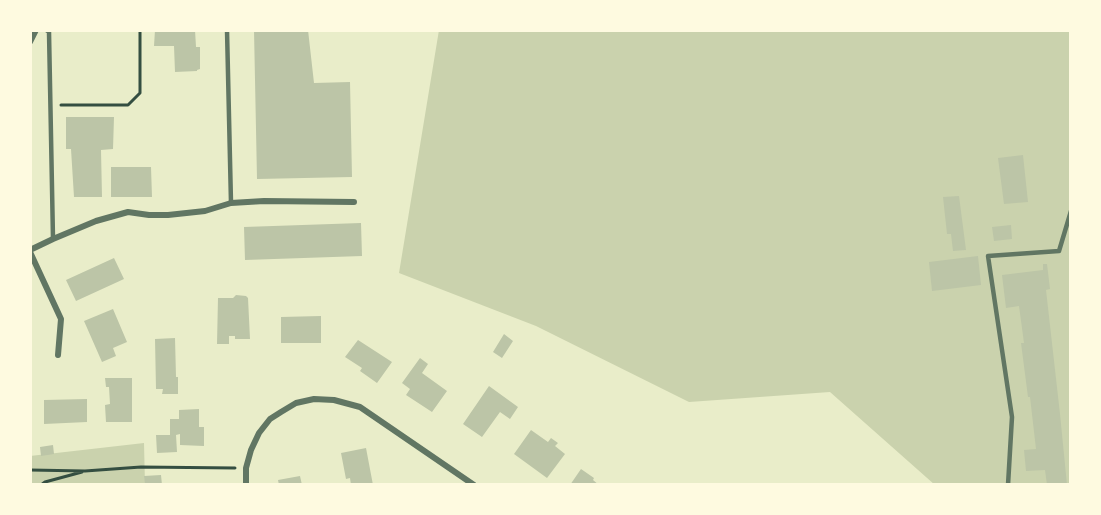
<!DOCTYPE html>
<style>
body{margin:0}
#map{position:relative;width:1101px;height:515px;overflow:hidden;background:#e9edc9;font-family:Arial,sans-serif}
canvas{display:block}
.frame{position:absolute;inset:0;border:32px solid #fefae0;pointer-events:none}
</style>
<div id="map">
<canvas width="1101" height="515"></canvas>
<div class="frame"></div>
</div>
<script>
const ctx = document.querySelector('canvas').getContext('2d');
ctx.lineJoin = 'round';
function fillPath(path, color) { ctx.fillStyle = color; ctx.fill(path, 'evenodd'); }
const shape = rows => new Path2D(rows.map(r => 'M' + r).join(''));
function strokePath(path, color, width, dash) { ctx.strokeStyle = color; ctx.lineWidth = width; ctx.lineCap = dash ? 'butt' : 'round'; ctx.setLineDash(dash || []); ctx.stroke(path); }
const green = shape([
 [439,30,1071,30,1071,485,935,485,830,392,689,402,536,326,399,273],
 [144,443,145,485,30,485,30,456]
]);
const building = shape([
 [155,30,195,30,196,47,200,47,200,69,197,70,197,71,175,72,174,46,154,46],
 [254,30,308,30,314,83,350,82,352,177,257,179],
 [66,117,114,117,113,149,101,150,102,197,74,197,71,149,66,149],
 [1023,155,1028,202,1004,204,998,158],
 [111,167,151,167,152,197,111,197],
 [959,196,966,250,953,251,951,234,947,234,943,197],
 [361,223,362,256,245,260,244,227],
 [1011,225,1012,239,994,241,992,227],
 [978,256,981,285,932,291,929,262],
 [114,258,124,279,76,301,66,280],
 [1043,264,1047,264,1050,289,1046,290,1060,414,1067,485,1047,485,1045,470,1026,471,1024,450,1036,449,1030,397,1028,397,1021,343,1024,343,1019,306,1006,308,1002,275,1043,270],
 [236,295,246,296,248,298,250,339,235,339,235,336,229,336,229,344,217,344,218,298,233,298],
 [113,309,127,342,113,348,116,356,102,362,84,321],
 [321,316,321,343,281,343,281,317],
 [504,334,513,341,502,358,493,352],
 [175,338,176,377,178,377,178,394,162,394,163,389,156,389,155,339],
 [358,340,392,362,377,383,360,371,362,368,345,357],
 [420,358,428,364,422,373,447,391,432,412,406,395,410,389,402,383],
 [105,378,132,378,132,422,106,422,105,405,110,404,109,387,106,387],
 [489,386,518,407,510,419,500,412,482,437,463,424],
 [87,399,87,422,44,424,44,400],
 [199,409,199,427,204,427,204,446,180,445,180,434,176,435,177,452,157,453,156,435,170,435,170,419,179,419,179,410],
 [531,430,548,442,551,438,558,443,555,446,565,454,547,478,514,454],
 [53,445,54,454,41,456,40,447],
 [366,448,373,485,351,485,350,478,346,479,341,453],
 [581,469,594,478,593,480,599,485,570,485],
 [161,475,162,485,145,485,144,476],
 [300,476,302,485,279,485,278,480]
]);
const path = shape([
 [61,105,128,105,140,93,140,30],
 [30,470,85,471,141,467,235,468],
 [41,485,45,482,82,472]
]);
const service = shape([
 [46,30,49,32,53,239],
 [227,30,231,203],
 [1008,485,1012,417,988,256,1059,251,1071,211]
]);
const minor = shape([
 [30,42,36,30],
 [30,250,53,239,96,221,128,212,149,215,168,215,205,211,231,203,264,201,354,202],
 [30,252,61,319,58,355],
 [246,485,246,468,251,450,259,433,270,419,281,412,296,403,314,399,334,400,360,407,474,485]
]);
fillPath(green, '#cad2ad');
fillPath(building, '#bcc5a7');
strokePath(path, '#344e41', 3);
strokePath(service, '#617663', 4.5);
strokePath(minor, '#617663', 6);
</script>
